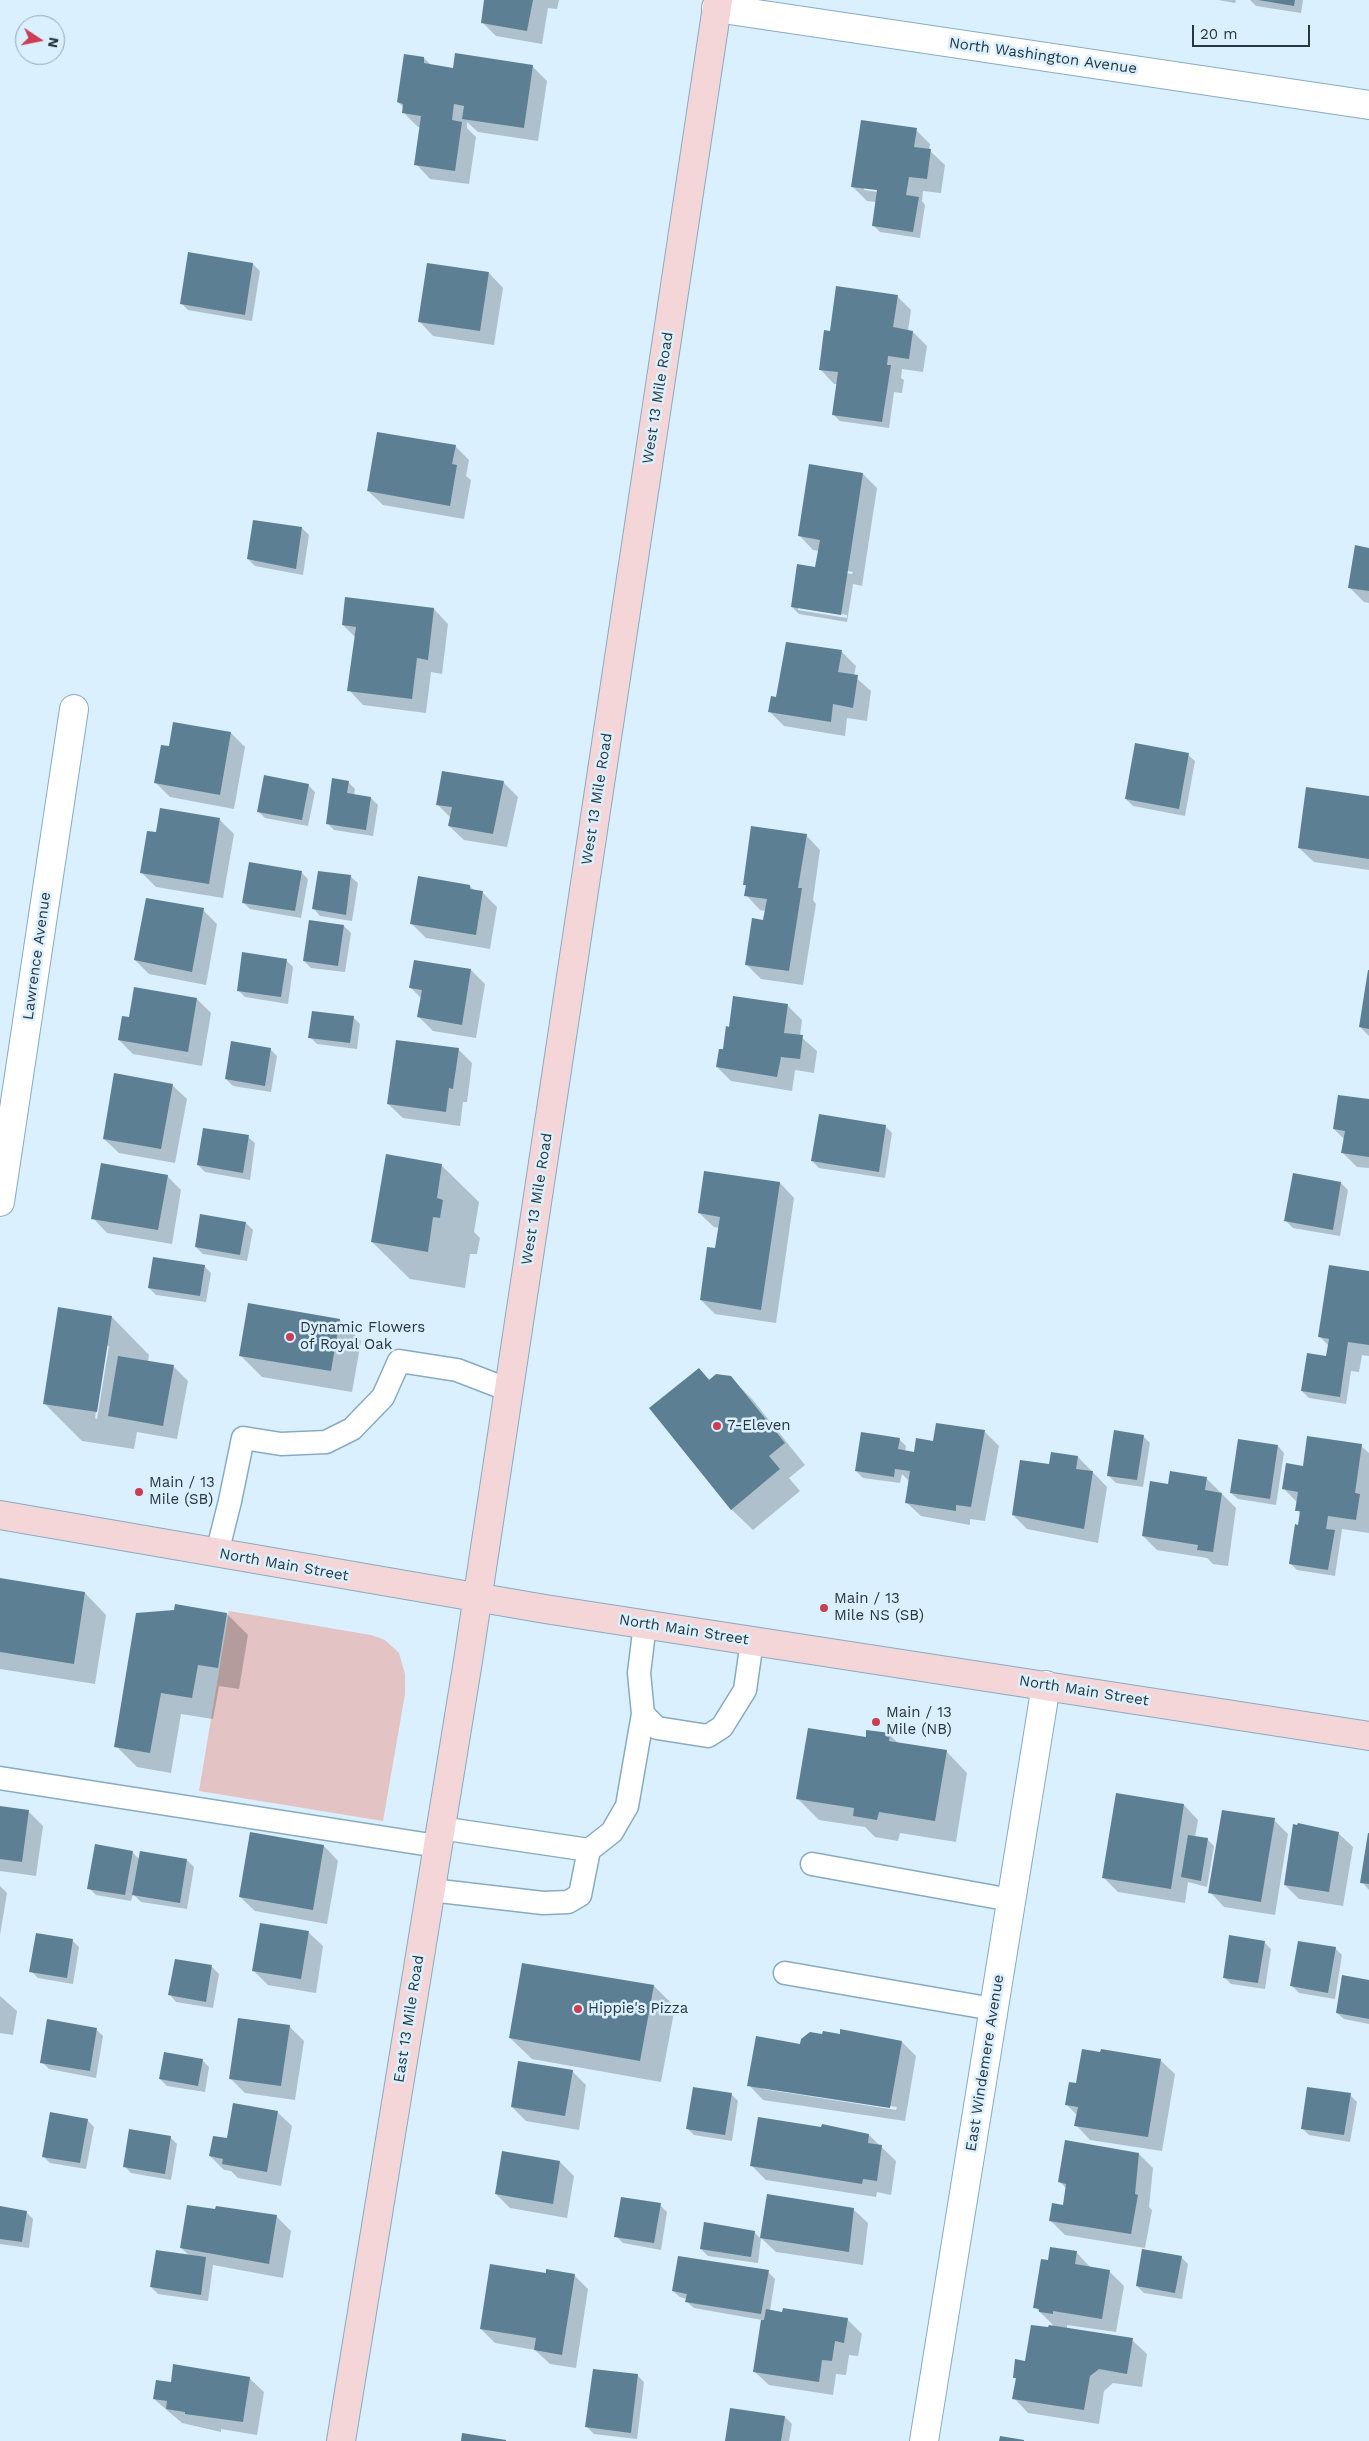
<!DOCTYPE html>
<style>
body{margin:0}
#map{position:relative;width:1369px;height:2441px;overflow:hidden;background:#daf0fe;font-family:"Work Sans",sans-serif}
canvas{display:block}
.north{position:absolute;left:15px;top:15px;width:50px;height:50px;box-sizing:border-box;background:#daf0fe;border:1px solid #93a6b2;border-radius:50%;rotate:101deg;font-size:14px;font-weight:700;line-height:20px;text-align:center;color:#28363f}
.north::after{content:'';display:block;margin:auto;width:18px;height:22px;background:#cc3c52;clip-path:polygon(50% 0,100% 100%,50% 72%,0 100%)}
.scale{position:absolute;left:1192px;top:25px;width:118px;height:22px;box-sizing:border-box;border:2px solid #28363f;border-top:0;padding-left:6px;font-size:15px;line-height:18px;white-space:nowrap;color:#28363f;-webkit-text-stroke:4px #daf0fe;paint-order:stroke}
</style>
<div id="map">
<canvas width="1369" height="2441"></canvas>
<div class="north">N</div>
<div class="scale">20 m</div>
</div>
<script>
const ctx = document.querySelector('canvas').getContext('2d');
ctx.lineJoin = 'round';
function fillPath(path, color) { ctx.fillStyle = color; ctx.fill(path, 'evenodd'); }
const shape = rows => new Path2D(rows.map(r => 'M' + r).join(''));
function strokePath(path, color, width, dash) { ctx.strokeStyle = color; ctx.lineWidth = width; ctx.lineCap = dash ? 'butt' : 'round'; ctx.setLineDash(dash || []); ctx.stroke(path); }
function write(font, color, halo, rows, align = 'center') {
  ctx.font = font + ' "Work Sans",sans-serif'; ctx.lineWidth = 5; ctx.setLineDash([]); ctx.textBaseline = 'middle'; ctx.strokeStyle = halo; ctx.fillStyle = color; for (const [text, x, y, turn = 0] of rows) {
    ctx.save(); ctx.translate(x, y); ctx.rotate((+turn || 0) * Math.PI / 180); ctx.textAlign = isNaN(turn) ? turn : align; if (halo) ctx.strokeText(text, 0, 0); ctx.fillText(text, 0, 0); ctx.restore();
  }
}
const green = shape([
 [229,1611,371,1635,385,1640,399,1653,405,1674,405,1694,383,1821,199,1791]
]);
const shadow = shape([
 [486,0,559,0,557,9,548,8,542,44,496,36,482,22],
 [1218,0,1236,0,1235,3],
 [1250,0,1303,0,1301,13,1256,6],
 [424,58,432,66,454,70,532,66,547,81,538,141,478,132,467,122,467,128,476,137,469,184,430,179,416,164,421,127,418,127,403,112,404,108,398,102],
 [916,130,930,144,929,150,945,165,941,193,923,191,922,201,925,205,920,238,880,232,873,225,876,202,867,201,852,186],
 [864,187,878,189,878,192,864,190],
 [253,264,260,271,252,321,188,310,181,303],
 [489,273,503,288,494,345,433,336,419,321],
 [897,296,911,310,908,331,913,332,927,346,923,372,902,369,901,378,904,380,902,393,894,392,889,428,840,421,833,414,838,384,834,384,820,369,831,333],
 [455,446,469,460,466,476,471,480,464,519,383,505,368,491],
 [863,474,877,488,862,586,853,584,847,622,799,614,792,607,819,569,819,551,813,550,799,535],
 [831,568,853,572,852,574,831,571],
 [798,607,847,615,847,618,798,610],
 [302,528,309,535,303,575,255,566,248,559],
 [1369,549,1369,603,1364,602,1350,588],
 [346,598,434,609,448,624,442,674,431,672,426,713,363,705,349,690,356,638,343,625],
 [841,651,856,666,854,676,871,691,867,721,847,718,845,736,784,726,769,711,777,698],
 [231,733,245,747,234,809,170,797,156,783,170,747],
 [1188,755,1195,761,1185,816,1133,806,1126,799],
 [443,772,504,783,518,797,507,847,464,840,449,826,451,818,437,804],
 [348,782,355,789,354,795,371,798,378,805,373,836,334,830,327,823],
 [308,785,315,792,308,826,265,818,258,811],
 [1369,798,1369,870,1314,862,1299,848],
 [161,810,220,820,234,834,223,898,156,887,141,872,157,833],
 [806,835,820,850,813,900,816,904,803,985,761,979,746,964,765,922,766,911,760,910,746,895,747,887,744,884],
 [301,872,308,879,301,918,250,909,243,902],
 [351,877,358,883,352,921,320,916,314,909],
 [470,886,475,891,482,892,497,907,490,949,426,938,412,924],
 [203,910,217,924,206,985,149,974,135,960],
 [344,926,351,933,345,972,311,968,304,961],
 [286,960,293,967,288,1004,245,997,238,990],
 [471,970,485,984,476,1038,433,1031,419,1017,422,999,410,987],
 [1369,971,1369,1036,1360,1027],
 [135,988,197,999,211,1013,202,1066,133,1054,119,1040,130,1018],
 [788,1006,802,1020,800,1036,817,1051,814,1073,795,1070,792,1091,731,1081,717,1067,724,1051],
 [353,1017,360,1024,357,1049,317,1044,310,1037],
 [270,1049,277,1056,271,1092,233,1086,226,1079],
 [458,1049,472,1063,467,1102,463,1102,460,1126,403,1118,388,1104],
 [172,1085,187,1099,175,1163,119,1153,104,1139],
 [1369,1101,1369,1168,1357,1167,1342,1152,1344,1139,1334,1129],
 [885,1126,892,1133,885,1178,819,1168,812,1161],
 [248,1137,255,1143,250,1180,205,1172,198,1165],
 [441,1165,479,1202,474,1232,480,1238,477,1254,470,1254,465,1288,410,1279,372,1242],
 [167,1176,181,1190,172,1244,107,1233,93,1218],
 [780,1183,794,1198,776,1323,715,1314,701,1300,716,1249,719,1228,714,1227,699,1213],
 [1341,1183,1348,1190,1340,1236,1293,1228,1286,1221],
 [246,1223,253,1230,247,1261,203,1254,196,1247],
 [204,1266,211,1273,206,1302,156,1295,149,1288],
 [1369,1272,1369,1356,1362,1355,1359,1372,1351,1371,1346,1404,1309,1398,1302,1391,1327,1357,1329,1346,1320,1337],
 [112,1317,149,1355,148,1362,173,1366,188,1381,177,1439,137,1432,134,1449,82,1441,44,1403],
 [106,1346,109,1346,97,1419,95,1418],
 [340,1320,361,1341,352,1392,262,1377,241,1356],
 [699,1369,710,1380,731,1378,752,1399,805,1465,789,1478,800,1491,753,1530,731,1509],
 [984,1431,999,1446,985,1521,970,1519,970,1525,921,1516,906,1502,910,1482,902,1474,900,1483,863,1478,856,1471,899,1439,906,1446,905,1452,915,1453,934,1443],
 [1143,1436,1150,1443,1143,1487,1116,1483,1109,1476],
 [1278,1446,1284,1453,1276,1505,1238,1499,1231,1493],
 [1361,1446,1369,1453,1369,1533,1342,1529,1335,1576,1297,1570,1290,1563,1301,1514,1297,1510,1298,1503,1283,1488,1304,1467],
 [1078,1457,1107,1487,1098,1543,1027,1529,1013,1515,1050,1466],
 [1206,1478,1236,1508,1228,1566,1213,1564,1207,1558,1157,1550,1143,1536,1169,1486],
 [0,1579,85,1593,106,1615,95,1684,0,1669],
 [227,1614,248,1635,239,1689,219,1686,213,1719,181,1714,171,1773,137,1767,116,1746],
 [890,1735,899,1744,946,1751,967,1773,956,1842,900,1833,898,1841,875,1837,865,1827,819,1820,798,1799,867,1739],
 [1117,1795,1184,1805,1198,1820,1195,1837,1207,1839,1214,1846,1207,1887,1188,1882,1185,1903,1118,1892,1104,1878],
 [0,1807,28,1811,43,1826,36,1876,0,1871],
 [1274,1820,1288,1834,1275,1915,1224,1907,1210,1892],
 [1299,1824,1338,1833,1353,1847,1343,1906,1299,1899,1285,1885],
 [1369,1835,1369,1890,1362,1882],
 [324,1846,338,1861,327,1924,255,1911,240,1897],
 [132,1852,140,1860,187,1860,194,1867,187,1909,141,1902,133,1894,131,1901,96,1895,89,1888],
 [0,1886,7,1893,0,1935],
 [308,1932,323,1946,316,1993,268,1985,253,1970],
 [72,1940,79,1947,73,1984,38,1978,31,1971],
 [1264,1942,1271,1949,1265,1989,1231,1984,1224,1977],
 [1335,1948,1342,1955,1335,1999,1299,1993,1292,1986],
 [176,1961,212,1967,219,1974,213,2008,176,2002,170,1995],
 [1369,1981,1369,2024,1344,2019,1337,2013],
 [654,1986,675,2007,661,2082,532,2059,510,2038],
 [0,1996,17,2011,13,2035,0,2033],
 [289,2026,304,2041,295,2100,245,2093,230,2078],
 [96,2029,103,2036,96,2078,49,2069,42,2062],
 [841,2030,902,2042,916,2056,905,2121,763,2100,749,2085,801,2045,841,2035],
 [763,2087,897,2107,896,2110,763,2089],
 [202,2060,209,2067,205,2092,167,2086,160,2079],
 [1160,2060,1175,2074,1162,2151,1090,2140,1076,2125,1077,2115,1067,2105,1077,2085],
 [572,2071,586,2085,579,2130,526,2121,512,2107],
 [731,2094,738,2101,732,2141,694,2135,687,2128],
 [1350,2095,1357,2102,1350,2142,1309,2135,1302,2128],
 [277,2112,292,2126,281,2186,238,2178,231,2171,224,2170,210,2156,228,2140],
 [87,2120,94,2127,86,2169,50,2163,43,2156],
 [869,2135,896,2161,891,2195,877,2192,876,2197,766,2180,752,2166],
 [170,2137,177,2144,171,2180,131,2173,124,2166],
 [1139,2154,1153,2168,1149,2207,1152,2210,1145,2248,1065,2235,1050,2220,1064,2206,1067,2189,1060,2182],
 [560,2162,574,2176,567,2218,510,2208,496,2194],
 [768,2195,853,2209,868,2223,863,2265,776,2252,761,2238,758,2263,708,2256,701,2249,754,2232,761,2239],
 [660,2205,667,2212,661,2250,623,2243,616,2236],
 [0,2208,26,2212,33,2219,29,2248,0,2244],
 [276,2216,291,2231,283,2278,213,2265,208,2301,158,2294,151,2287,190,2256,181,2248],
 [1076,2252,1091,2268,1109,2271,1124,2286,1116,2332,1067,2325,1067,2329,1132,2340,1147,2354,1142,2387,1113,2383,1104,2391,1099,2424,1028,2413,1014,2398,1017,2380,1014,2377,1049,2328,1055,2327,1035,2307,1049,2262],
 [1181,2257,1188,2264,1182,2299,1144,2293,1137,2286],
 [768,2272,775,2279,770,2311,848,2320,862,2334,858,2356,849,2355,846,2375,836,2374,833,2395,769,2385,754,2371,762,2320,694,2308,687,2302,687,2299,680,2297,673,2291],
 [547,2275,574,2275,588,2289,576,2368,550,2364,535,2350,495,2343,481,2329],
 [637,2375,644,2382,637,2439,594,2434,587,2427],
 [249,2378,264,2392,257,2435,221,2429,221,2432,182,2423,154,2399,172,2384],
 [785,2417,792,2424,789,2441,726,2441]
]);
const building = shape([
 [484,0,533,0,527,31,481,23],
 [1258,0,1295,0,1294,6],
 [455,53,533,65,524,128,462,119,464,106,454,104,452,120,462,122,455,171,414,165,421,116,402,113,403,104,397,102,404,54,424,57,424,63,453,68],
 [861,120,917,128,914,147,931,149,927,179,909,177,906,195,919,197,913,232,872,226,877,190,851,187],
 [188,252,253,263,245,315,180,304],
 [427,263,489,272,480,331,418,322],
 [836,286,898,295,893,327,913,331,909,359,888,356,887,365,891,365,882,422,832,415,838,372,819,370,824,330,830,331],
 [377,432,456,445,452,464,457,465,450,506,367,491],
 [809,464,863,473,841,615,791,607,797,564,815,567,820,540,798,536],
 [253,520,302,527,296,569,247,559],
 [1355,545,1369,548,1369,591,1348,588],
 [345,597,434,608,428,660,417,658,412,699,347,691,356,627,342,625],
 [786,642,842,650,838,672,858,675,853,708,833,704,831,722,768,712,771,696,776,697],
 [173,722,231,732,220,795,154,783,161,745,169,746],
 [1135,743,1189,753,1179,809,1125,799],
 [442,771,504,781,493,834,448,826,452,807,436,805],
 [264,775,309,784,302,820,257,812],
 [332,778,349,781,347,793,371,797,366,830,326,824],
 [1306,787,1369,796,1369,859,1298,848],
 [160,808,220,818,209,884,140,873,147,831,156,832],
 [751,826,807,834,798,888,802,888,789,971,745,965,752,918,763,920,767,899,744,896,746,885,743,885],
 [249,862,302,871,295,911,242,903],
 [318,871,351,875,346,915,312,909],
 [418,876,470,885,470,889,483,891,476,935,410,924],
 [146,898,204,908,192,972,134,960],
 [309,920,344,925,338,966,303,961],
 [242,952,287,959,281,997,237,991],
 [414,960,471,969,462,1025,417,1017,422,990,409,988],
 [1368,970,1369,970,1369,1029,1359,1027],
 [134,987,197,998,188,1052,118,1040,122,1016,129,1017],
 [733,996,788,1004,784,1033,803,1035,800,1059,781,1057,777,1077,716,1067,719,1049,723,1049,726,1026,729,1027],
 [312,1011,354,1016,350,1043,308,1038],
 [396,1040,459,1048,453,1089,449,1088,446,1112,387,1104],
 [231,1041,271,1048,265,1086,225,1079],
 [114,1073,173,1084,161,1149,103,1139],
 [1338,1095,1369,1099,1369,1157,1341,1153,1345,1131,1333,1129],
 [819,1114,886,1125,879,1172,811,1161],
 [203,1128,249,1135,243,1173,197,1165],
 [386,1154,442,1164,437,1198,443,1200,440,1218,433,1217,428,1252,371,1242],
 [101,1163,168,1175,158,1230,91,1219],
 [704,1171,780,1182,761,1310,700,1300,707,1247,715,1248,720,1217,698,1213],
 [1293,1173,1341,1182,1333,1230,1284,1221],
 [200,1214,246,1222,240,1255,195,1247],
 [153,1257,205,1265,200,1296,148,1288],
 [1329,1265,1369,1271,1369,1345,1348,1342,1340,1397,1301,1391,1307,1353,1326,1356,1329,1339,1318,1337],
 [248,1303,340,1319,331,1371,239,1356],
 [58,1307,112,1316,97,1412,43,1404],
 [118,1356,174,1365,163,1426,108,1416],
 [699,1368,709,1380,716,1374,731,1376,785,1443,769,1456,780,1469,731,1510,649,1408],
 [936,1423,985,1430,971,1507,956,1505,956,1511,905,1503,910,1471,895,1469,894,1477,855,1471,861,1432,900,1438,898,1449,914,1452,916,1438,933,1441],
 [1114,1430,1144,1435,1137,1480,1107,1476],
 [1307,1436,1362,1444,1355,1493,1360,1494,1356,1520,1328,1516,1326,1529,1335,1530,1328,1570,1289,1564,1295,1524,1298,1525,1300,1511,1295,1511,1298,1492,1282,1489,1286,1463,1303,1466],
 [1238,1439,1278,1445,1270,1499,1230,1493],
 [1051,1452,1078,1456,1076,1469,1093,1471,1084,1529,1012,1515,1020,1460,1049,1464],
 [1170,1471,1207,1477,1205,1490,1222,1493,1213,1552,1197,1550,1198,1545,1142,1536,1150,1481,1168,1484],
 [0,1578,85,1592,74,1664,0,1652],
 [175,1604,227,1613,218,1668,198,1665,192,1698,161,1693,150,1753,114,1747,136,1613,174,1610],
 [808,1728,866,1737,866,1730,890,1733,889,1741,947,1750,935,1821,879,1812,877,1820,853,1816,854,1808,796,1799],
 [1116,1793,1184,1804,1171,1889,1102,1878],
 [0,1806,29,1810,22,1862,0,1859],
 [1222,1810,1275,1818,1261,1902,1208,1893],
 [1298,1823,1339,1832,1329,1892,1284,1885,1293,1824,1297,1825],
 [250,1832,324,1845,313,1910,239,1897],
 [1368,1833,1369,1833,1369,1884,1360,1883],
 [1188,1835,1208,1838,1201,1881,1181,1877],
 [95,1844,133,1851,125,1895,87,1889],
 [140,1851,187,1859,180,1903,132,1895],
 [260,1923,309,1931,301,1979,252,1971],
 [36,1933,73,1939,67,1978,29,1972],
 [1229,1935,1265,1941,1258,1983,1223,1978],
 [1298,1941,1336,1947,1328,1993,1290,1986],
 [175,1959,212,1965,206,2002,168,1995],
 [522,1963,654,1985,640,2061,509,2038],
 [1342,1975,1369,1980,1369,2019,1336,2013],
 [238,2018,290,2025,281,2086,229,2079],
 [47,2019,97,2028,90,2071,40,2063],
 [840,2029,902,2041,890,2108,747,2086,756,2036,800,2044,801,2039,810,2032,822,2034,823,2031,840,2034],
 [1082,2049,1100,2052,1101,2049,1161,2059,1148,2137,1074,2126,1078,2107,1065,2105,1069,2082,1076,2083],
 [164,2052,203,2059,198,2086,159,2079],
 [518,2061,573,2070,565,2116,511,2107],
 [693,2087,732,2093,725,2135,686,2129],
 [1307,2087,1351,2093,1344,2135,1301,2129],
 [233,2103,278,2111,267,2172,222,2164,223,2159,209,2156,213,2136,227,2138],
 [50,2112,88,2119,80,2163,42,2157],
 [758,2117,821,2127,822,2124,869,2134,868,2143,882,2145,877,2181,863,2179,862,2184,750,2166],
 [129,2129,171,2136,165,2174,123,2167],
 [1065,2140,1139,2153,1135,2194,1138,2195,1131,2234,1049,2221,1052,2203,1063,2205,1066,2184,1058,2182],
 [502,2151,560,2161,553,2204,495,2194],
 [767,2194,854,2208,849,2252,760,2238],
 [621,2197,661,2203,654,2243,614,2237],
 [187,2205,215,2209,216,2206,277,2215,269,2264,180,2248],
 [0,2206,27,2211,22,2242,0,2239],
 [704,2222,755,2231,751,2257,700,2249],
 [1050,2247,1077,2251,1075,2264,1110,2270,1102,2319,1053,2311,1053,2314,1039,2312,1039,2309,1033,2308,1041,2259,1048,2260],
 [1142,2249,1182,2256,1175,2293,1136,2286],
 [156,2250,206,2257,201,2295,150,2287],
 [678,2256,769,2270,761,2314,685,2302,687,2294,672,2291],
 [490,2264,546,2273,546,2269,575,2274,562,2355,534,2350,536,2338,480,2329],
 [783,2308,848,2318,844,2343,835,2341,832,2361,822,2360,819,2382,753,2372,761,2320,764,2320,766,2309,782,2312],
 [1031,2325,1048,2327,1049,2325,1133,2338,1127,2374,1099,2369,1090,2376,1084,2410,1012,2399,1016,2378,1013,2378,1015,2359,1025,2361],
 [173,2364,250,2377,243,2422,185,2414,185,2412,166,2409,167,2401,153,2399,156,2380,171,2382],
 [593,2369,638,2374,631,2433,585,2427],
 [730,2408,785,2416,781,2441,725,2441],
 [462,2433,506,2440,506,2441,461,2441],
 [1000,2436,1024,2440,1024,2441,999,2441]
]);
const lane = shape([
 [217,1553,230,1501,243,1438,281,1444,326,1442,352,1429,383,1397,399,1361,457,1370,509,1390],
 [645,1624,639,1673,643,1714,657,1728,708,1736,722,1727,745,1690,752,1641],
 [0,1778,437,1846],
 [440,1828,589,1850,612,1832,627,1806,643,1714],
 [812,1864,1011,1900],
 [431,1890,543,1903,568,1902,580,1895,589,1850],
 [785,1973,993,2009]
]);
const street = shape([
 [716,8,1369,105],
 [0,1202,74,709],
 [924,2441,1046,1685]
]);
const secondary = shape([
 [0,1515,545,1609,1369,1736],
 [341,2441,468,1661,718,0]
]);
const markers = [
 [290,1337,5,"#cc3c52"],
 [717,1426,5,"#cc3c52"],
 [139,1492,5,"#cc3c52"],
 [824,1608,5,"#cc3c52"],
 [876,1722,5,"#cc3c52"],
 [578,2009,5,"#cc3c52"]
];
const streetNames = [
 ["North Washington Avenue",1043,56,8],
 ["West 13 Mile Road",658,398,-81],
 ["West 13 Mile Road",597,799,-81],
 ["Lawrence Avenue",37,956,-82],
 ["West 13 Mile Road",537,1199,-81],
 ["North Main Street",284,1565,10],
 ["North Main Street",684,1630,9],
 ["North Main Street",1084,1691,9],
 ["East 13 Mile Road",409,2019,-81],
 ["East Windemere Avenue",985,2063,-81]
];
const poiNames = [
 ["Dynamic Flowers",300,1328],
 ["of Royal Oak",300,1345],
 ["7-Eleven",727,1426],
 ["Main / 13",149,1483],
 ["Mile (SB)",149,1500],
 ["Main / 13",834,1599],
 ["Mile NS (SB)",834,1616],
 ["Main / 13",886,1713],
 ["Mile (NB)",886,1730],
 ["Hippie's Pizza",588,2009]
];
fillPath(green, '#e3c3c4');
fillPath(shadow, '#0003');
fillPath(building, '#5d7f93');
strokePath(lane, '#88abc1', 25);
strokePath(street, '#88abc1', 30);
strokePath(secondary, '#88abc1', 30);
strokePath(lane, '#fff', 22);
strokePath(street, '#fff', 28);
strokePath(secondary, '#f5d6d8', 28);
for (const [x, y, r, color] of markers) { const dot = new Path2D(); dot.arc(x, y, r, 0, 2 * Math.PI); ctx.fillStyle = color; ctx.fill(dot); strokePath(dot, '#daf0fe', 2); }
write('15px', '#28363f', '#daf0fe', streetNames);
write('15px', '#28363f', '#daf0fe', poiNames, 'left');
</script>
